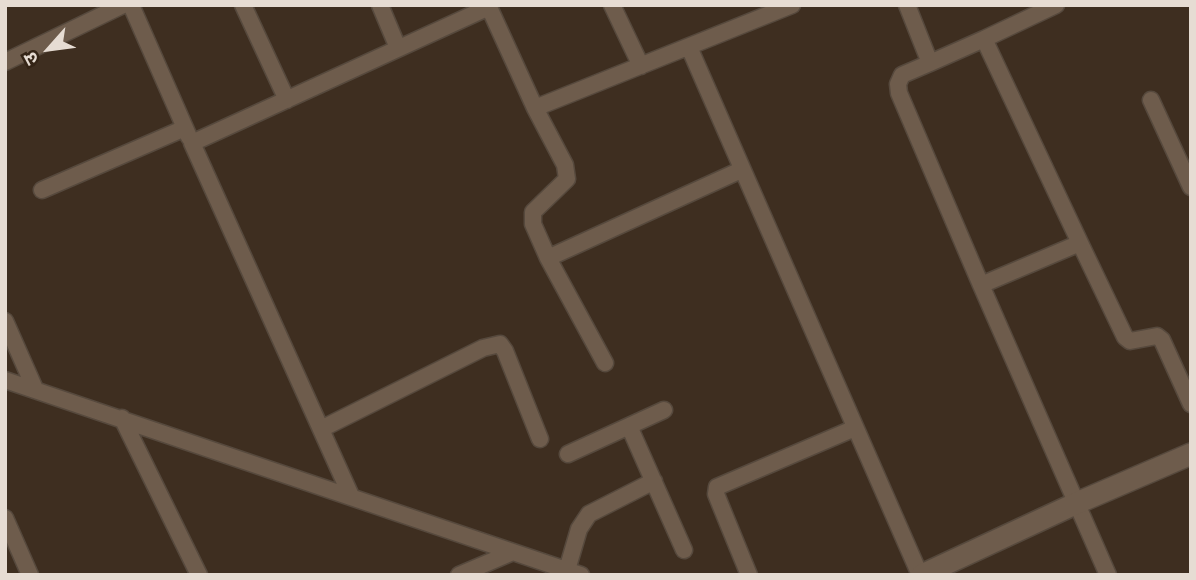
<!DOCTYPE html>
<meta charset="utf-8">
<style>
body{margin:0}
#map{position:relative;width:1196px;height:580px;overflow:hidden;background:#3e2e20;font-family:Barlow,"Noto Sans Devanagari",sans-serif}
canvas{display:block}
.frame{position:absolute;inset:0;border:7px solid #e6dcd3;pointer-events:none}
.north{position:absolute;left:14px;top:14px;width:70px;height:70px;-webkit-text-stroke:5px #342416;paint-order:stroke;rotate:242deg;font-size:19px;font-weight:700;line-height:28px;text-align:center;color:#e6dcd3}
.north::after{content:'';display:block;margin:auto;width:24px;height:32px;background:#e6dcd3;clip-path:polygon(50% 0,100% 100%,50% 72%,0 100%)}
</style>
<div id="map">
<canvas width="1196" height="580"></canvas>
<div class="frame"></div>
<div class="north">उ</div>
</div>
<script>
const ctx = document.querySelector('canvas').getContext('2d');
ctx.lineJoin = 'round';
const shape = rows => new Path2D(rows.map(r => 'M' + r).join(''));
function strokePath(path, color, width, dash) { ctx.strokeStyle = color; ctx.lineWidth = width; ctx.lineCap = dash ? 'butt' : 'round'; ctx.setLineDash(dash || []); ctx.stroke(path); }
const street = shape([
 [131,5,189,137],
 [243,5,287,100],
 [380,5,398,48],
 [488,5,535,108,565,165,567,179,533,212,533,224,548,258,605,363],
 [612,5,641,66],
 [907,5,930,63,984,39,1080,243,981,285,1108,575],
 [984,39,1056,5],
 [689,47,920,575],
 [5,62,123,5],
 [930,63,902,75,898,84,899,93,981,285],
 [1151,100,1191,187],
 [535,108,792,5],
 [42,190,185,128],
 [1080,243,1125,337,1130,341,1157,336,1162,340,1191,404],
 [548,258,741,170],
 [5,321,35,389],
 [5,380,581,575],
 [122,418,199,575],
 [629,426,684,550],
 [321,429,483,348,500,344,505,351,540,439],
 [568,454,664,410],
 [351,496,192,143,489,7],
 [5,518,30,575],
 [567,570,579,529,589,514,654,481],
 [459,575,513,552],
 [749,575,720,504,716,494,717,487,855,428]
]);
const secondary = shape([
 [922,575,1077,503,1191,454]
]);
strokePath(street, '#56493d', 19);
strokePath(secondary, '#56493d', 24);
strokePath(street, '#6e5c4c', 16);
strokePath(secondary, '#6e5c4c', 21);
</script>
